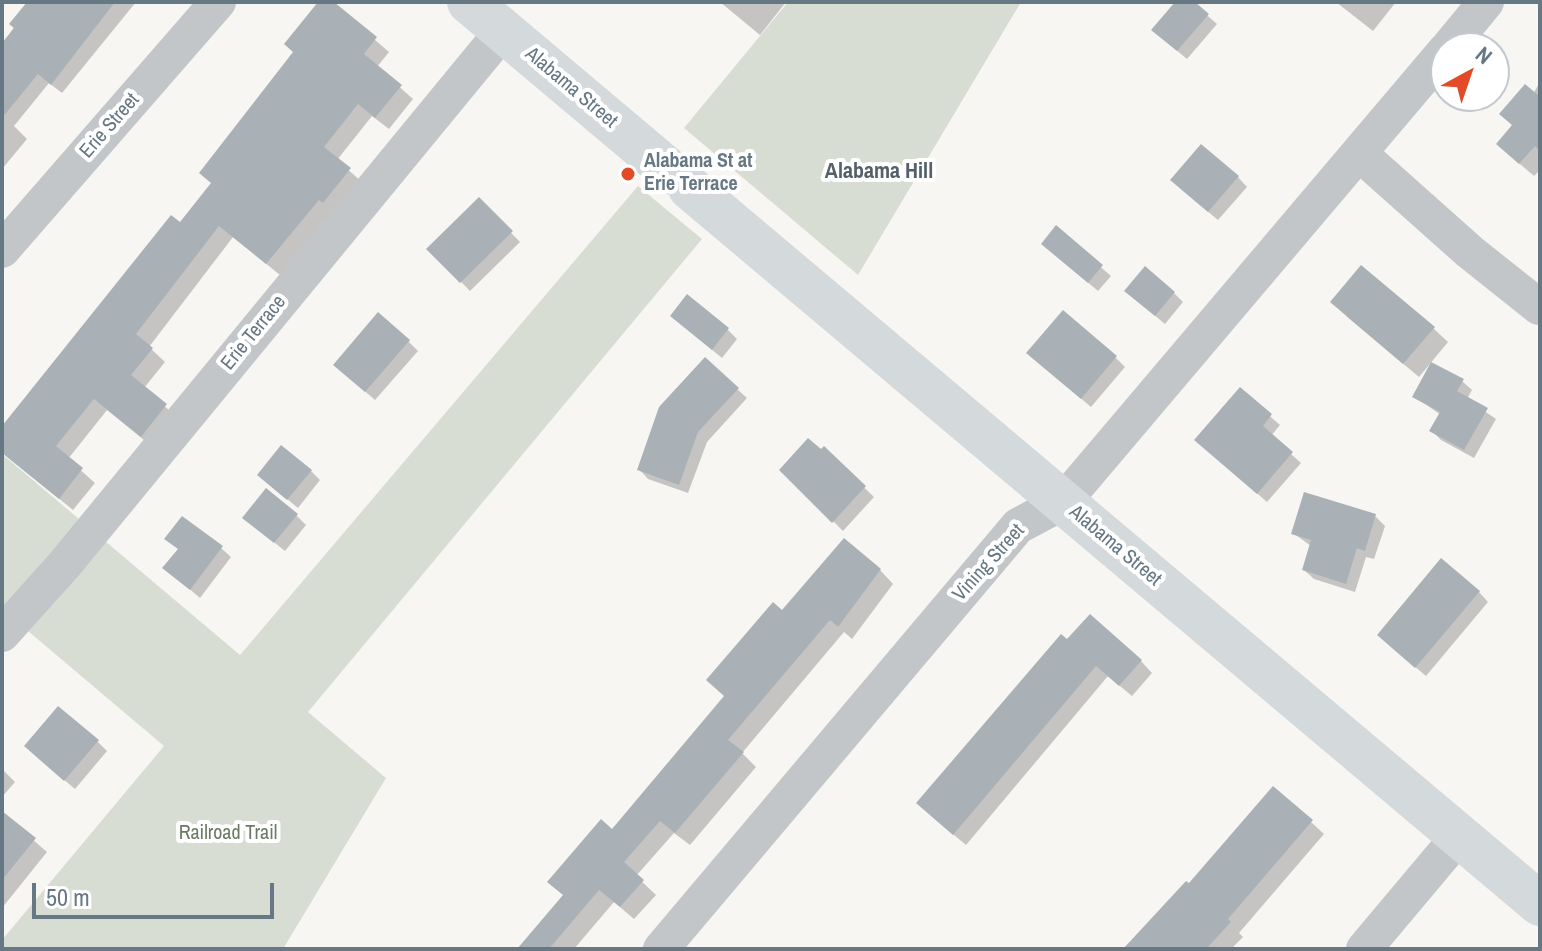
<!DOCTYPE html>
<style>
body{margin:0}
#map{position:relative;width:1542px;height:951px;overflow:hidden;background:#f7f6f3;font-family:"Archivo Narrow",sans-serif}
canvas{display:block}
.frame{position:absolute;inset:0;border:4px solid #667884;pointer-events:none}
.north{position:absolute;left:1430px;top:32px;width:80px;height:80px;box-sizing:border-box;background:#fff;border:2px solid #c2c9ce;border-radius:50%;rotate:40deg;font-size:22px;font-weight:700;line-height:32px;text-align:center;color:#667884}
.north::after{content:'';display:block;margin:auto;width:28px;height:36px;background:#e24a28;clip-path:polygon(50% 0,100% 100%,50% 72%,0 100%)}
.scale{position:absolute;left:32px;top:883px;width:242px;height:36px;box-sizing:border-box;border:4px solid #667884;border-top:0;padding-left:10px;font-size:24px;line-height:28px;white-space:nowrap;color:#667884;-webkit-text-stroke:6px #fff;paint-order:stroke}
</style>
<div id="map">
<canvas width="1542" height="951"></canvas>
<div class="frame"></div>
<div class="north">N</div>
<div class="scale">50 m</div>
</div>
<script>
const ctx = document.querySelector('canvas').getContext('2d');
ctx.lineJoin = 'round';
function fillPath(path, color) { ctx.fillStyle = color; ctx.fill(path, 'evenodd'); }
const shape = rows => new Path2D(rows.map(r => 'M' + r).join(''));
function strokePath(path, color, width, dash) { ctx.strokeStyle = color; ctx.lineWidth = width; ctx.lineCap = dash ? 'butt' : 'round'; ctx.setLineDash(dash || []); ctx.stroke(path); }
function write(font, color, halo, rows, align = 'center') {
  ctx.font = font + ' "Archivo Narrow",sans-serif'; ctx.lineWidth = 8; ctx.setLineDash([]); ctx.textBaseline = 'middle'; ctx.strokeStyle = halo; ctx.fillStyle = color; for (const [text, x, y, turn = 0] of rows) {
    ctx.save(); ctx.translate(x, y); ctx.rotate((+turn || 0) * Math.PI / 180); ctx.textAlign = isNaN(turn) ? turn : align; if (halo) ctx.strokeText(text, 0, 0); ctx.fillText(text, 0, 0); ctx.restore();
  }
}
const green = shape([
 [788,2,1021,2,858,275,684,128],
 [638,186,702,239,308,712,386,778,283,949,2,949,2,940,164,746,2,609,2,454,240,655]
]);
const shadow = shape([
 [29,2,136,2,62,93,49,83,14,126,27,139,2,169,2,47],
 [320,2,331,2,389,52,377,67,413,99,389,129,372,116,337,160,362,182,280,275,233,237,149,347,165,362,144,388,179,419,155,449,107,410,68,459,95,483,73,510,2,452,2,429,213,184,295,52],
 [720,2,786,2,760,35],
 [1177,2,1192,2,1217,24,1187,59,1163,39],
 [1336,2,1396,2,1373,31],
 [1540,82,1540,170,1534,176,1513,158,1514,126],
 [1238,177,1247,187,1218,220,1182,190],
 [479,200,520,242,470,291,429,249],
 [1056,228,1111,276,1098,291,1053,253],
 [1174,293,1183,302,1165,324,1136,300],
 [1346,316,1433,328,1448,342,1419,377],
 [682,325,728,330,737,339,722,358],
 [408,341,418,351,375,400,345,374],
 [1116,358,1125,367,1091,407,1039,363],
 [1462,381,1472,390,1467,399,1496,419,1474,458,1441,440,1432,431,1441,415,1415,397],
 [737,389,747,398,707,442,688,493,648,479,639,469],
 [1240,390,1280,425,1271,436,1301,463,1267,502,1206,449],
 [824,449,874,497,843,531,782,470],
 [311,471,320,480,298,508,269,484],
 [296,515,306,525,285,551,255,527],
 [1375,516,1385,526,1374,559,1366,557,1355,592,1314,579,1304,570,1311,546,1293,533],
 [167,539,221,548,231,557,200,598,165,568,179,550],
 [880,570,893,584,852,639,844,632,742,753,756,767,690,845,674,833,636,876,656,895,634,919,614,902,574,949,520,949,726,697,783,613],
 [1479,592,1488,602,1426,676,1389,645],
 [1068,642,1141,661,1152,673,1132,696,1108,676,966,845,930,815],
 [97,741,107,751,75,789,36,756],
 [2,769,15,782,2,797],
 [2,813,47,852,2,908],
 [1311,822,1324,834,1239,933,1243,937,1231,949,1125,949,1189,886]
]);
const building = shape([
 [27,2,115,2,51,85,38,74,2,118,2,43,14,28,9,24],
 [318,2,334,2,377,37,364,54,402,85,375,118,358,104,324,147,351,168,323,203,319,200,266,264,219,226,136,334,153,348,131,375,167,404,141,437,94,399,56,446,83,468,59,499,2,453,2,426,171,215,180,222,211,183,199,173,293,52,284,44],
 [1175,2,1195,2,1209,14,1177,51,1151,30],
 [1525,84,1538,95,1540,93,1540,151,1535,146,1519,164,1496,144,1512,125,1499,114],
 [1201,144,1239,176,1208,212,1170,180],
 [479,197,513,231,460,283,426,249],
 [1056,225,1103,265,1088,283,1041,244],
 [1361,265,1435,327,1403,364,1330,302],
 [1145,266,1175,292,1155,316,1124,291],
 [687,294,729,328,712,350,670,316],
 [1063,310,1117,356,1081,399,1026,353],
 [378,312,410,340,365,392,333,365],
 [705,357,739,388,698,432,679,485,637,470,659,407],
 [1431,362,1464,379,1457,391,1488,408,1464,450,1429,431,1440,412,1412,397],
 [1240,387,1272,414,1263,426,1293,452,1257,494,1194,440],
 [808,438,821,449,824,446,866,486,832,523,779,470],
 [281,445,312,470,287,500,257,475],
 [266,488,298,514,274,543,242,518],
 [1304,492,1376,514,1365,551,1357,548,1346,584,1302,570,1311,540,1291,534],
 [182,516,223,546,190,590,162,568,178,549,164,539],
 [844,538,881,569,838,627,830,620,728,740,744,752,675,833,660,821,624,862,644,880,620,907,599,890,549,949,517,949,563,895,547,882,601,819,612,829,724,696,706,680,773,602,782,610],
 [1441,558,1480,591,1415,668,1377,635],
 [1090,614,1142,660,1119,686,1096,666,953,835,916,803,1061,634,1067,639],
 [58,706,99,740,64,781,24,746],
 [1273,786,1313,820,1228,919,1231,922,1206,949,1123,949,1186,881,1189,883],
 [2,811,36,838,2,880]
]);
const street = shape([
 [1448,48,1486,2],
 [1360,154,1470,252,1539,307],
 [2,250,218,2],
 [2,634,64,565,503,31],
 [661,949,1018,526,1063,502,1446,50],
 [1364,949,1459,836]
]);
const secondary = shape([
 [469,2,672,173],
 [690,188,1540,904]
]);
const markers = [
 [628,174,8,"#e24a28"]
];
const streetNames = [
 ["Alabama Street",571,88,40],
 ["Erie Street",110,126,-49],
 ["Erie Terrace",254,333,-51],
 ["Alabama Street",1115,546,40],
 ["Vining Street",989,563,-48]
];
const poiNames = [
 ["Alabama St at",644,162],
 ["Erie Terrace",644,185]
];
const parkNames = [
 ["Railroad Trail",228,834]
];
const neighbourhoodNames = [
 ["Alabama Hill",879,172]
];
fillPath(green, '#d8ddd4');
fillPath(shadow, '#0003');
fillPath(building, '#a9b1b6');
strokePath(street, '#c2c6c9', 36);
strokePath(secondary, '#d4d9dc', 44);
for (const [x, y, r, color] of markers) { const dot = new Path2D(); dot.arc(x, y, r, 0, 2 * Math.PI); ctx.fillStyle = color; ctx.fill(dot); strokePath(dot, '#fff', 3); }
write('20px', '#667884', '#fff', streetNames);
write('bold 20px', '#667884', '#fff', poiNames, 'left');
write('20px', '#6a7b64', '#fff', parkNames);
write('bold 22px', '#546169', '#fff', neighbourhoodNames);
</script>
